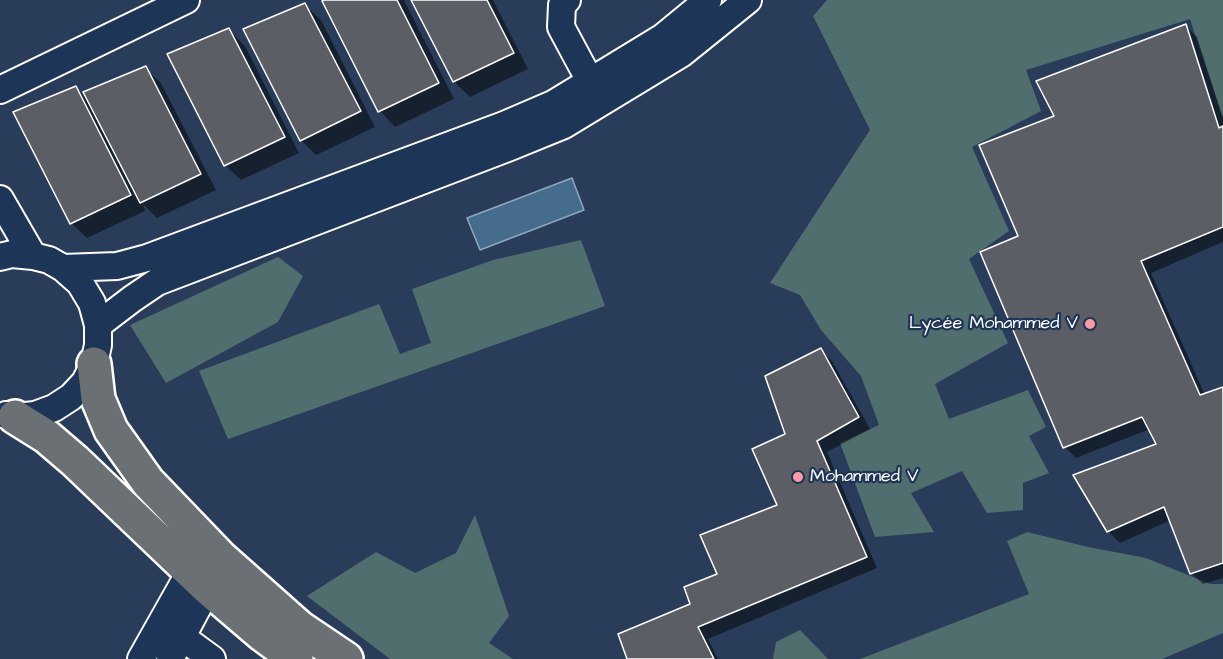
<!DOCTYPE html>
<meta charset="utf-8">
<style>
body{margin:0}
canvas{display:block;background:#293d5a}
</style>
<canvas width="1223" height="659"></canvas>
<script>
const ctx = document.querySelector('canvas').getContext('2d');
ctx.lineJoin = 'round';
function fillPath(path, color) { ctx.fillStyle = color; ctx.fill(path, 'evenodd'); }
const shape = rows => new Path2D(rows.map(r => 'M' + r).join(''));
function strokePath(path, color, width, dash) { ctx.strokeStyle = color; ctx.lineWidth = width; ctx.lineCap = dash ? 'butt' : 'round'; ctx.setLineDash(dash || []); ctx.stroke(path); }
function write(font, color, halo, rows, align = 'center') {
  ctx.font = font + ' "Architects Daughter",sans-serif'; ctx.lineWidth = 4.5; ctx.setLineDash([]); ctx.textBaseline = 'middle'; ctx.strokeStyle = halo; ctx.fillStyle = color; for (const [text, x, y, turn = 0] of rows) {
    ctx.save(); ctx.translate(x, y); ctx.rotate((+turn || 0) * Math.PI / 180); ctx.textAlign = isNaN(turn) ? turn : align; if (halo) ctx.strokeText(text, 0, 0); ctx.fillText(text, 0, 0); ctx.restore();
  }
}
const green = shape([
 [827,0,1223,0,1223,115,1222,116,1190,19,1026,70,1041,111,972,147,1009,231,969,259,1008,343,935,384,949,419,1028,390,1046,427,1029,436,1049,473,1023,483,1023,510,987,513,962,471,911,493,934,532,875,537,840,443,879,425,861,376,821,330,800,295,770,283,870,130,813,16],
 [581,240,605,306,228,439,199,371,379,304,400,354,431,343,412,289,493,260],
 [278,257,303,276,278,322,166,383,130,325],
 [475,515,509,616,489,643,513,659,390,659,307,596,376,552,415,573,456,553],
 [1027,532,1088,547,1146,558,1210,584,1223,584,1223,633,1162,659,860,659,1029,594,1007,541],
 [800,630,828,659,773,659,776,642]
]);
const water = shape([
 [572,178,584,210,480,250,467,218,572,178]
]);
const shadow = shape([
 [328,0,404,0,454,99,395,127,380,111,324,2],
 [412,0,493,0,528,69,470,97,454,82],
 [305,5,321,20,375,127,316,155,301,140],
 [1185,25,1197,37,1223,118,1223,242,1151,273,1205,395,1223,389,1223,578,1203,584,1191,573,1171,520,1120,543,1108,531,1158,445,1150,429,1076,458,1065,447,1020,237,1056,117],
 [229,30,245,46,299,153,241,180,225,165],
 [145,68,161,83,216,190,157,218,143,204,145,211,87,238,71,223,76,88,90,102],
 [821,350,832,361,870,429,827,452,877,568,708,639,718,659,629,659,692,605,779,506,787,435]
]);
const building = shape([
 [324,0,397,0,439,83,378,112,322,1,324,0],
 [411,0,487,0,514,53,453,82,411,0],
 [305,3,361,111,300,141,243,29,305,3],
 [1186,24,1219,128,1223,126,1223,227,1141,261,1200,395,1223,387,1223,563,1190,574,1164,507,1107,532,1073,475,1156,444,1142,417,1063,448,980,252,1018,236,979,145,1054,116,1036,81,1186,24],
 [229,28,285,137,224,166,167,54,229,28],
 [146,66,201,174,140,203,83,92,146,66],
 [76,86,131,195,70,224,13,112,76,86],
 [821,348,859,417,817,441,867,557,698,627,714,659,627,659,618,634,690,604,684,587,717,574,700,535,777,505,752,449,785,434,765,376,821,348]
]);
const minor = shape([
 [567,0,562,5,561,27,590,81],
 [0,90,186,0],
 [0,199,33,256],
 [0,257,12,254,33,256,49,260,63,268,80,283,92,303,98,325,98,345,94,364,85,382,71,397,54,408,35,415,15,417,6,415],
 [63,268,117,266,147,258,504,125,553,104,663,37,708,0],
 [98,325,132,299,157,282,510,147,564,125,681,54,748,0],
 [182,637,212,659],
 [141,659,190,572],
 [170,659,208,588]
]);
const highway = shape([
 [94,364,98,399,111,430,148,482,220,557,300,628,346,659],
 [15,417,47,437,75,461,208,588,263,635,296,659]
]);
const markers = [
 [1090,324,6,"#ff9aa2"],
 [798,477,6,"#ff9aa2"]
];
const poiNames = [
 ["Lycée Mohammed V",1078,324],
 ["Mohammed V",810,477,"left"]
];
fillPath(green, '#506e6d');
fillPath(water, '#456c8d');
strokePath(water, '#8fa7bb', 1.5);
fillPath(shadow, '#0007');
fillPath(building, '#5b5f65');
strokePath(building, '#fff', 1.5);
strokePath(minor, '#fff', 30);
strokePath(highway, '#fff', 38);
strokePath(minor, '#1d3557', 26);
strokePath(highway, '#6a7074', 33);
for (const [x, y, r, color] of markers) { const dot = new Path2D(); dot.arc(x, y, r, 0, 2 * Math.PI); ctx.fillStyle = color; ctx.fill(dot); strokePath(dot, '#1d3557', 2); }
write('18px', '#fff', '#1d3557', poiNames, 'right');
</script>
